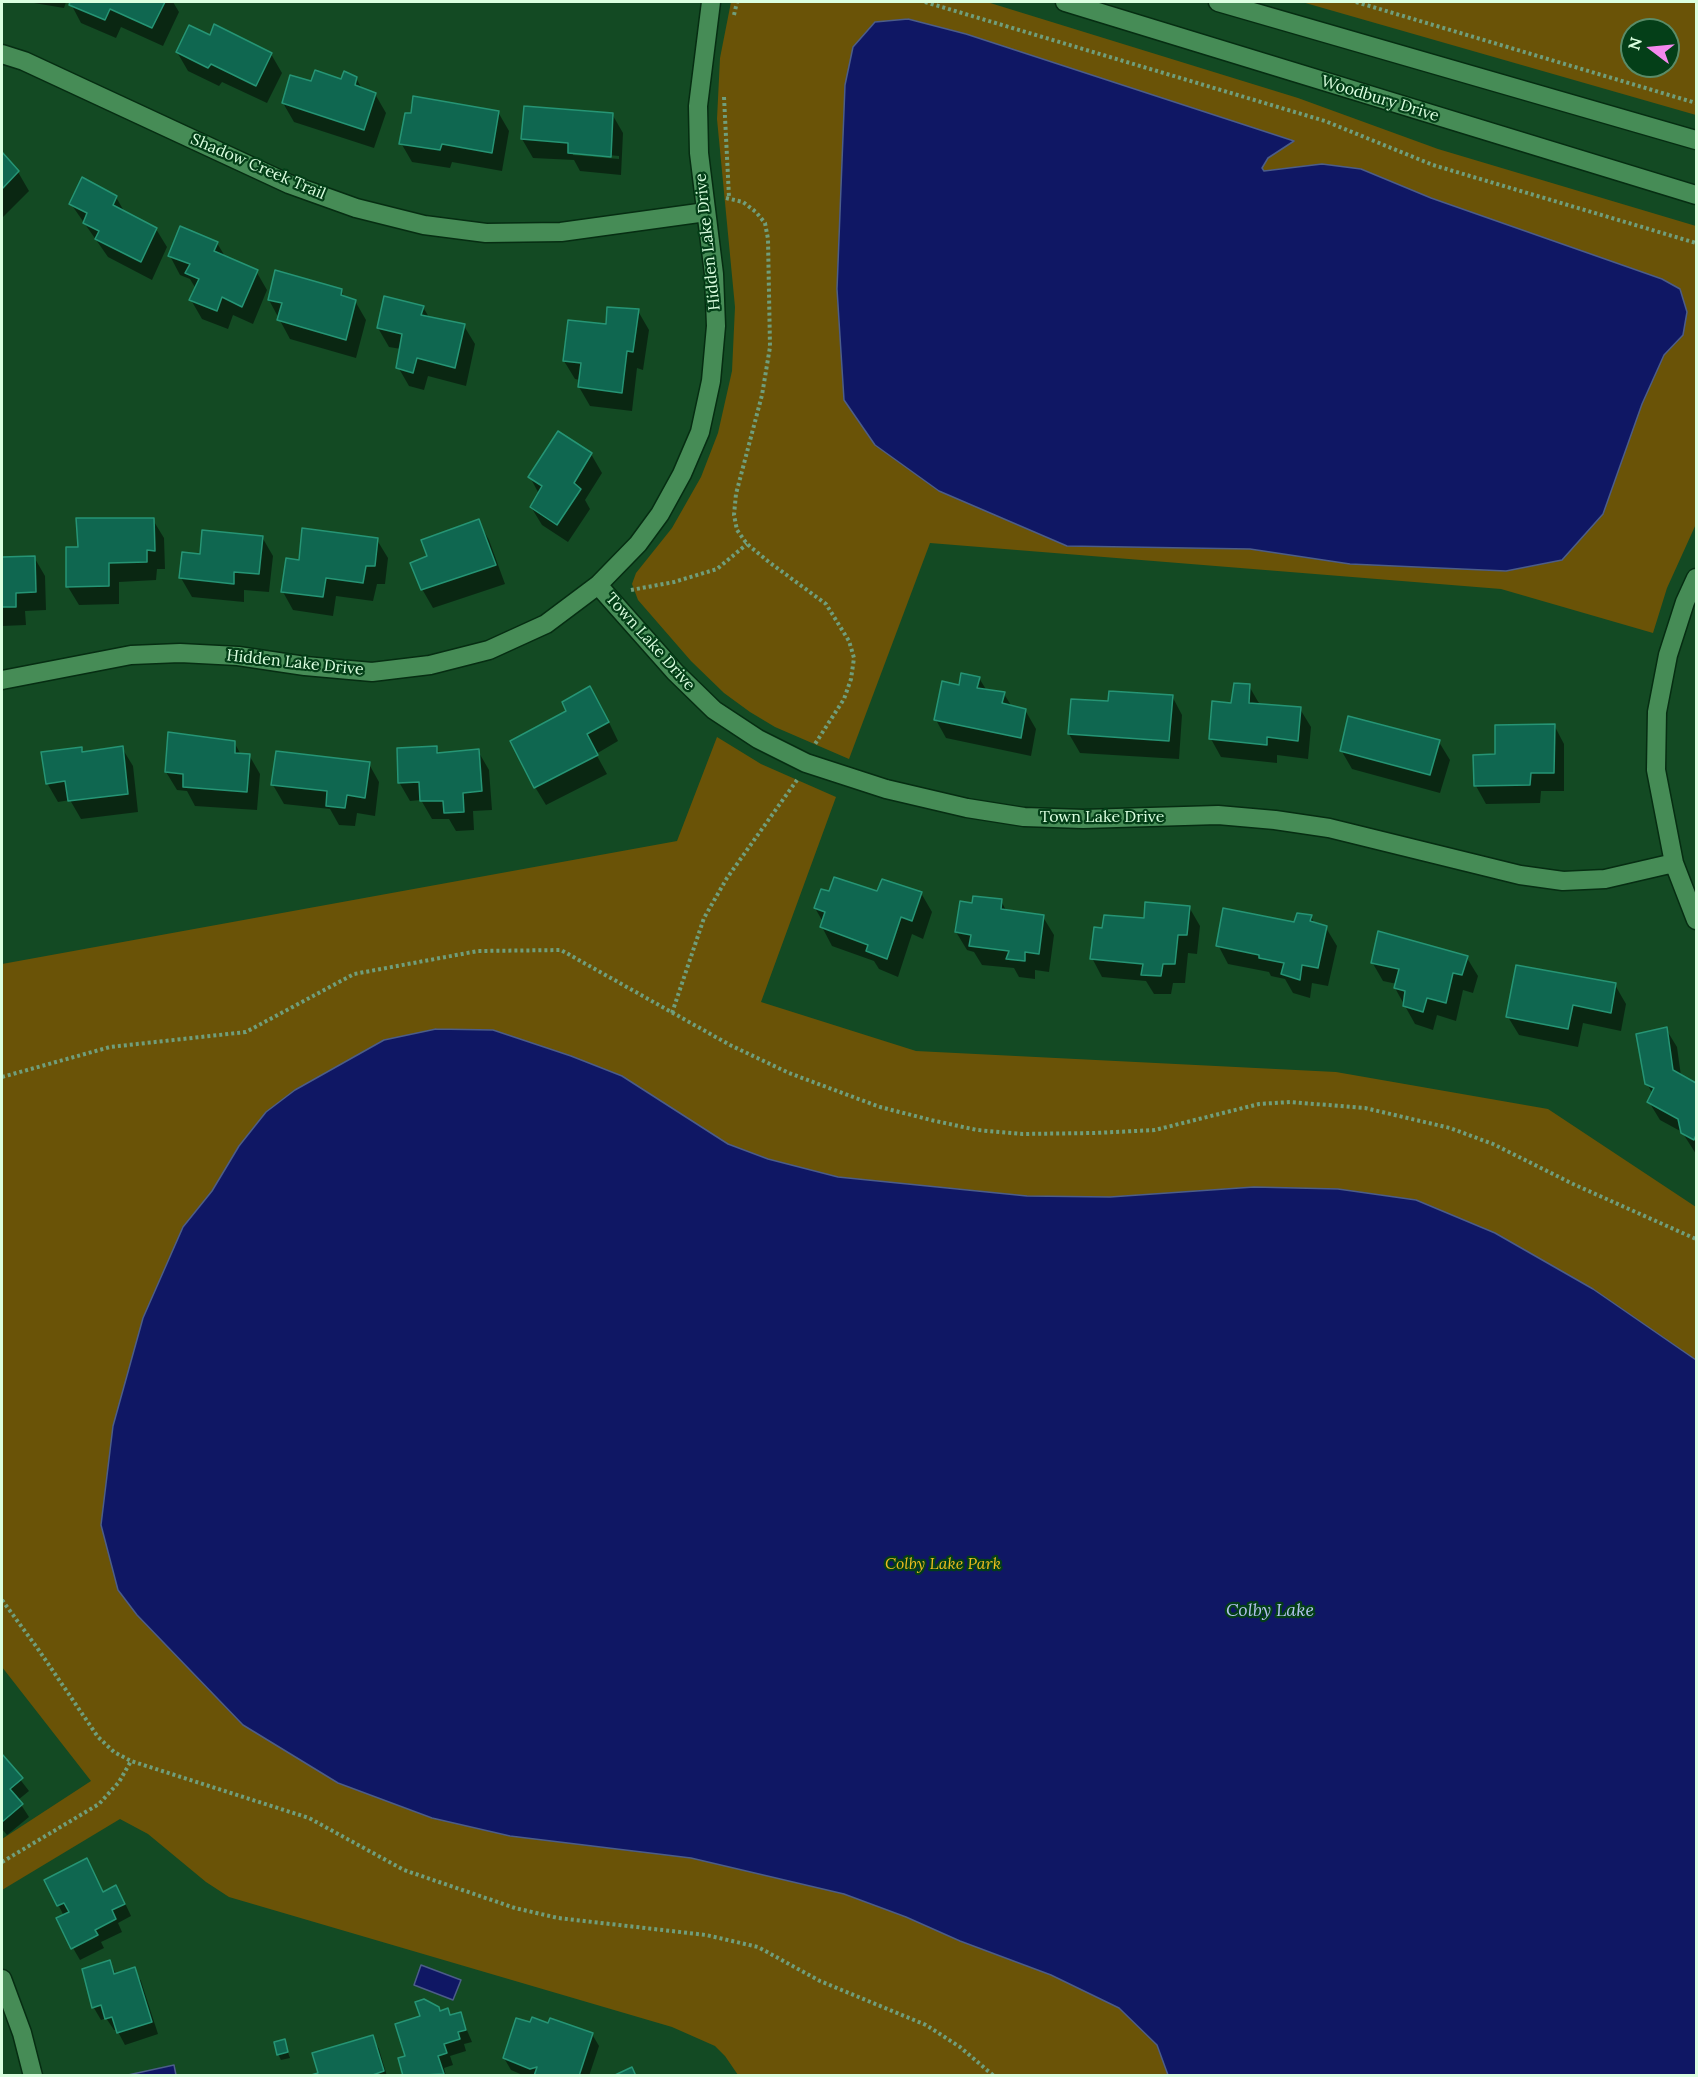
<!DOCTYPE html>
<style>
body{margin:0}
#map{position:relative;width:1698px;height:2077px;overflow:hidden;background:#134a23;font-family:Lora,serif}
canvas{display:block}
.frame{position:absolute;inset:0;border:3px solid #dbffe0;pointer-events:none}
.north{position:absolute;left:1620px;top:18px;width:60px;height:60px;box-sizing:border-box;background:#043f18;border:2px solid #5a8c68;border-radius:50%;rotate:286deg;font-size:16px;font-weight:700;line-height:24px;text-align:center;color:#dbffe0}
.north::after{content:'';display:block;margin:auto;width:21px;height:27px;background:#f589ef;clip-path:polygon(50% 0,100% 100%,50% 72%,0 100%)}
</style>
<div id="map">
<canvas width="1698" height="2077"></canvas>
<div class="frame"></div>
<div class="north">N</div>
</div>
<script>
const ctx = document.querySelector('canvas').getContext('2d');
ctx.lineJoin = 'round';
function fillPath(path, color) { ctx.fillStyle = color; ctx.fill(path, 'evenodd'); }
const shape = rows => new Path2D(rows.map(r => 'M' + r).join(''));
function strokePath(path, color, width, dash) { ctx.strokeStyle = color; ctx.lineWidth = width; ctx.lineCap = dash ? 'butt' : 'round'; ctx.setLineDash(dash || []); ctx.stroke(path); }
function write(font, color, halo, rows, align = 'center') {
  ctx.font = font + ' Lora,serif'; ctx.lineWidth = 4.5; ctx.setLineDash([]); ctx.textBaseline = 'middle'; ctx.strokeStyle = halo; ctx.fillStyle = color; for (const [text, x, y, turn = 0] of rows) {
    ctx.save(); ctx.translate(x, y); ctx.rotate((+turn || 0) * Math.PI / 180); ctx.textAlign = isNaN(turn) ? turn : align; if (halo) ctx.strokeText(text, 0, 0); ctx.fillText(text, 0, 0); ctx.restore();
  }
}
const green = shape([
 [731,2,987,2,1298,98,1438,149,1696,226,1696,524,1667,588,1653,633,1501,589,930,543,849,759,775,727,750,712,724,693,691,661,638,600,632,584,636,573,672,528,701,477,718,433,732,371,735,307,717,119,720,58],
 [1302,2,1696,2,1696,115,1438,41],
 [1632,30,1668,30,1668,66,1632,66],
 [717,737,761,764,836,797,761,1002,916,1051,1336,1072,1548,1109,1696,1207,1696,2075,738,2075,725,2056,715,2046,672,2027,229,1897,206,1882,148,1834,120,1819,2,1890,2,1839,91,1781,2,1667,2,964,677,841]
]);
const water = shape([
 [908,19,966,34,1294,141,1268,158,1262,168,1264,171,1322,164,1361,169,1431,198,1662,279,1680,289,1687,312,1683,335,1664,355,1642,404,1603,514,1562,560,1506,571,1350,564,1250,549,1067,546,939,491,875,445,844,400,837,289,845,85,853,47,875,22,908,19],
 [436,1029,493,1030,571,1056,622,1076,728,1144,768,1159,838,1177,1027,1196,1110,1197,1254,1187,1338,1189,1416,1200,1495,1233,1593,1289,1696,1360,1696,2075,1168,2075,1157,2045,1119,2008,1051,1975,960,1941,906,1917,844,1894,691,1858,510,1836,432,1818,338,1783,243,1725,137,1615,118,1590,101,1525,113,1426,143,1318,183,1227,212,1191,239,1146,266,1112,295,1090,384,1040,436,1029],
 [421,1965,461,1980,453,2000,414,1985,421,1965],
 [174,2065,176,2075,128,2075,174,2065]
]);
const shadow = shape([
 [28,2,66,2,64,8],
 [72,2,173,2,179,12,163,46,121,27,116,38,81,23,71,4],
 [210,37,271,54,282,73,267,103,222,82,219,86,188,71,177,52],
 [356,78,362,89,375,94,386,113,374,148,294,122,283,103,311,82],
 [498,112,509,131,502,171,452,162,450,168,412,162,401,143],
 [612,114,623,133,621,175,580,171,574,160,533,158,522,139],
 [573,152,619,156,619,159,573,155],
 [2,154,18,172,29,191,2,218],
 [116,197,125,213,156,229,167,247,152,280,108,257,71,204],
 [217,243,226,258,256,271,267,290,253,324,233,315,228,329,202,319,191,300,196,289,190,279,180,275,170,256],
 [341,291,346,299,355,301,366,320,356,358,290,339,269,300],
 [423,307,430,319,464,326,475,344,466,386,428,376,424,390,409,386,398,367,401,349,389,347,378,328],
 [638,311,649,330,643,370,637,368,632,411,590,406,579,387,580,380,575,379,564,361,607,325],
 [591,454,602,473,585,500,590,509,568,542,542,525,531,507,539,494,530,477],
 [153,520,164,538,165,569,157,569,156,580,119,582,119,604,79,605,68,587,79,549],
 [478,521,489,540,505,584,433,608,422,589,429,557],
 [262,537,273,556,269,592,244,590,244,602,192,597,181,578,201,555],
 [377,540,388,558,385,584,377,584,373,601,336,596,333,616,293,610,283,592,300,561],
 [34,557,45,576,46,610,25,611,26,625,2,626,2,558],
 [979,678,987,691,1004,694,1012,707,1025,710,1036,729,1031,756,946,738,936,720,961,686],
 [1249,686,1260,705,1300,709,1311,727,1308,759,1277,755,1277,763,1221,757,1211,739,1233,704],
 [1172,696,1182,715,1179,759,1080,753,1069,734,1109,703],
 [601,706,618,741,596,754,607,774,546,805,535,787],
 [1554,725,1564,744,1564,791,1541,791,1540,803,1486,804,1476,786,1496,756],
 [234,742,241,755,249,755,260,774,257,810,195,806,187,791,177,790,166,772],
 [1439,742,1450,760,1440,793,1352,769,1341,750],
 [81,748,84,753,122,748,133,766,138,812,81,819,70,800,58,802,47,783],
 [436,748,440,754,478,751,489,770,492,810,473,811,474,830,456,831,449,819,432,819,421,800,410,801,399,782],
 [369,764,379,782,375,816,357,813,355,826,339,825,330,809,284,804,273,785],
 [830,893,921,893,932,912,923,939,912,934,898,977,879,969,874,961,832,946,822,927,823,922,815,908],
 [1001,901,1007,912,1043,917,1054,935,1049,972,1035,970,1035,979,1019,977,1014,968,982,965,974,952,967,950,956,932,973,904],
 [1189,907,1200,926,1197,954,1188,953,1185,983,1173,983,1171,994,1154,994,1146,981,1102,977,1092,958,1103,930],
 [1311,916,1315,925,1326,928,1337,946,1328,986,1312,983,1310,998,1293,993,1285,979,1271,976,1269,972,1228,964,1218,945,1295,924],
 [1467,958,1478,976,1473,993,1463,990,1456,1021,1437,1015,1433,1030,1415,1024,1395,988,1397,984,1383,981,1372,962],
 [1615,985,1626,1004,1621,1031,1583,1023,1578,1047,1519,1035,1508,1017],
 [1666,1029,1677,1047,1681,1076,1696,1085,1696,1154,1682,1132,1660,1120,1649,1102,1653,1094,1647,1084],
 [2,1756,29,1791,18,1800,29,1817,7,1835,2,1829],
 [46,1881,123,1899,131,1916,118,1923,122,1932,101,1942,104,1948,80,1960,73,1948,64,1916],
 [109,1962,117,1975,134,1969,141,1981,158,2034,125,2045,117,2030,114,2030,106,2018,101,2020,94,2008,83,1970],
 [460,2014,472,2042,464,2044,466,2051,450,2056,453,2065,444,2068,446,2076,405,2076,407,2056,451,2016],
 [592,2034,599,2046,589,2076,525,2076,511,2070,504,2058],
 [372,2037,379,2049,387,2076,313,2076],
 [284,2041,290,2058,281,2060,278,2054]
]);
const building = shape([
 [70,2,165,2,152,28,110,9,105,20,69,5,70,2],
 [214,24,272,53,256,86,211,64,208,68,176,52,189,25,210,35,214,24],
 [315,70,341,79,344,71,357,77,355,85,376,93,364,130,282,103,290,75,311,81,315,70],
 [413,96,499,111,492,153,442,144,440,150,399,144,405,113,411,113,413,96],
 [524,106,613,113,611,157,568,153,568,143,521,139,524,106],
 [2,152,19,171,2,189,2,152],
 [82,177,117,196,113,205,157,228,141,262,95,239,99,231,83,223,87,213,69,204,82,177],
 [180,226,218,242,214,251,258,270,242,307,222,297,217,311,189,300,199,279,185,273,190,264,168,256,180,226],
 [275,270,342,289,341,295,356,300,346,340,277,320,282,303,268,300,275,270],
 [384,296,424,306,421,315,465,324,455,368,417,358,413,373,396,368,402,334,377,328,384,296],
 [607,307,639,309,633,352,627,351,622,393,578,387,581,363,563,361,568,320,606,324,607,307],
 [558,431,592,453,574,483,581,489,557,525,530,507,542,486,528,477,558,431],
 [76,518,154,518,155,551,147,550,147,562,109,563,109,586,66,587,66,547,78,547,76,518],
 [479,519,496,565,421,590,410,563,427,556,421,540,479,519],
 [302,528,378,538,375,566,366,566,363,583,326,578,323,597,281,592,286,558,299,560,302,528],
 [202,530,263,536,259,574,234,572,234,584,179,578,182,552,200,554,202,530],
 [35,556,36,592,16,593,16,607,2,607,2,557,35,556],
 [961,673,980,677,977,688,1005,692,1002,703,1026,709,1021,738,934,720,942,681,959,685,961,673],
 [1234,683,1250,684,1249,703,1301,707,1298,741,1267,737,1267,745,1209,739,1212,701,1231,703,1234,683],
 [590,686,609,722,587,734,598,755,534,788,510,741,566,711,562,702,590,686],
 [1109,691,1173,695,1169,741,1068,734,1071,699,1108,701,1109,691],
 [1348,716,1440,740,1430,775,1340,751,1348,716],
 [1555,724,1554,773,1531,773,1530,785,1474,786,1473,755,1495,754,1495,725,1555,724],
 [168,732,235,741,235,753,250,754,247,792,183,787,183,774,165,772,168,732],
 [123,746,128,794,68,801,65,781,46,784,41,752,82,747,82,752,123,746],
 [437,746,437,753,479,749,482,791,463,793,464,812,444,813,443,801,420,801,419,782,398,783,397,748,437,746],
 [276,751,370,762,365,798,347,795,345,808,326,806,327,791,271,785,276,751],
 [834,877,877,891,882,879,922,892,912,921,901,917,887,959,866,951,868,945,820,927,825,912,814,908,821,889,829,891,834,877],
 [973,896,1002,899,1001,909,1044,915,1039,954,1025,952,1025,961,1006,959,1009,951,969,946,971,935,955,932,960,901,972,903,973,896],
 [1145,902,1190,906,1187,935,1178,935,1175,964,1163,964,1161,976,1141,975,1143,964,1090,959,1094,927,1102,928,1104,915,1144,918,1145,902],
 [1223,908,1294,922,1297,913,1312,915,1310,921,1327,926,1318,968,1302,965,1300,980,1281,974,1284,963,1259,958,1259,955,1216,946,1223,908],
 [1378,931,1468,956,1462,975,1453,973,1446,1003,1427,998,1423,1012,1403,1006,1405,991,1394,988,1399,969,1371,963,1378,931],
 [1516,965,1616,983,1611,1013,1573,1005,1568,1029,1506,1017,1516,965],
 [1667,1027,1673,1070,1696,1083,1696,1135,1694,1140,1681,1133,1678,1119,1647,1102,1654,1088,1645,1084,1636,1034,1667,1027],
 [2,1754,23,1778,10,1789,23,1804,2,1822,2,1754],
 [87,1858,103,1892,116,1885,125,1904,112,1910,116,1919,95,1930,98,1935,71,1949,56,1918,69,1912,64,1903,57,1906,44,1880,87,1858],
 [110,1960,114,1974,135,1967,152,2022,117,2033,112,2017,105,2019,101,2005,92,2008,82,1969,110,1960],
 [424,1999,439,2007,440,2011,448,2008,450,2015,461,2012,466,2030,458,2032,460,2039,444,2044,447,2053,438,2056,444,2074,403,2076,398,2058,405,2056,395,2024,420,2016,415,2002,424,1999],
 [532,2017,548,2023,550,2018,593,2033,579,2076,534,2076,537,2067,530,2069,503,2058,516,2018,530,2022,532,2017],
 [373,2035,384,2071,370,2076,308,2076,318,2073,312,2053,373,2035],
 [285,2039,288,2052,277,2055,274,2042,285,2039],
 [632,2067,636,2076,615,2076,615,2075,632,2067]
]);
const path = shape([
 [925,2,1325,121,1433,165,1696,243],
 [1356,2,1696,103],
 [734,15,737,2],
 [724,97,729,197],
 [726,198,743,202,756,212,765,223,768,239,770,347,762,395,736,494,734,515,737,530,747,544,769,562,826,604,849,641,854,658,851,679,844,699,815,744],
 [631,590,674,582,717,569,747,544],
 [672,1013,704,918,727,878,797,780],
 [2,1077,110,1047,246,1032,354,974,478,951,561,950,730,1045,789,1073,880,1107,931,1120,977,1130,1023,1134,1095,1133,1155,1130,1259,1104,1290,1102,1365,1108,1450,1128,1493,1144,1573,1184,1696,1239],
 [2,1600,38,1649,98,1737,114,1752,131,1761,309,1818,404,1870,515,1908,558,1918,706,1935,758,1947,820,1981,926,2025,960,2047,994,2076],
 [2,1862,99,1804,119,1782,131,1761]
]);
const street = shape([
 [2,54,24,61,289,184,356,208,424,225,486,233,561,232,706,212],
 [1696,578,1685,602,1668,655,1657,712,1656,770,1674,863,1696,920],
 [598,585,675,672,714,710,758,739,806,763,886,789,967,808,1024,817,1083,819,1218,815,1275,820,1329,828,1520,875,1563,881,1605,879,1674,863],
 [2,680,131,655,180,653,238,656,305,666,372,672,430,665,489,650,546,624,598,585,638,544,660,514,682,474,700,432,711,381,716,326,714,274,699,153,698,106,711,2],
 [2,1979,22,2033,33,2076]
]);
const secondary = shape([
 [1065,2,1696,195],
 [1218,2,1696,140]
]);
const streetNames = [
 ["Woodbury Drive",1380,99,17],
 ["Shadow Creek Trail",258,167,23],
 ["Hidden Lake Drive",708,242,-96],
 ["Town Lake Drive",650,642,48],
 ["Hidden Lake Drive",295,663,6],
 ["Town Lake Drive",1102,817]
];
const parkNames = [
 ["Colby Lake Park",943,1564]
];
const waterNames = [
 ["Colby Lake",1270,1611]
];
fillPath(green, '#6a5307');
fillPath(water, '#0f1764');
strokePath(water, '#4c5d89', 1.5);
fillPath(shadow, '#0007');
fillPath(building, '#0f6750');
strokePath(building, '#269575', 1.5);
strokePath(street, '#062d12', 21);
strokePath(secondary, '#062d12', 21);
strokePath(path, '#709e7b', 4, [3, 3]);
strokePath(street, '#468c56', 18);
strokePath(secondary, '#468c56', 18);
write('16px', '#dbffe0', '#043f18', streetNames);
write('italic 16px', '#edbd1f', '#043f18', parkNames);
write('italic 18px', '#b3c3ef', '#043f18', waterNames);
</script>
